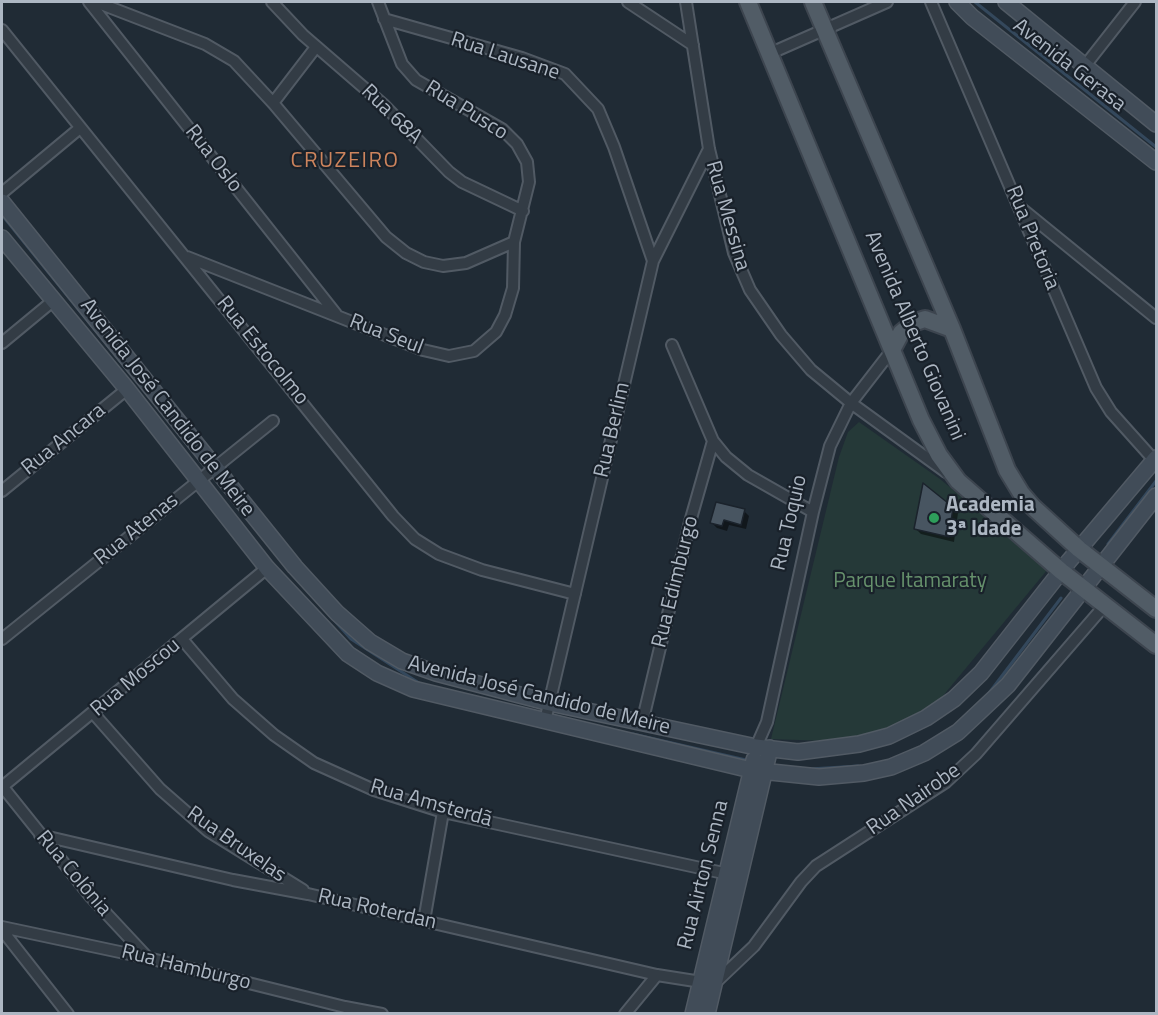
<!DOCTYPE html>
<meta charset="utf-8">
<style>
body{margin:0}
#map{position:relative;width:1158px;height:1015px;overflow:hidden;background:#202b35;font-family:"Titillium Web",sans-serif}
canvas{display:block}
.frame{position:absolute;inset:0;border:3px solid #adb7c3;pointer-events:none}
</style>
<div id="map">
<canvas width="1158" height="1015"></canvas>
<div class="frame"></div>
</div>
<script>
const ctx = document.querySelector('canvas').getContext('2d');
ctx.lineJoin = 'round';
function fillPath(path, color) { ctx.fillStyle = color; ctx.fill(path, 'evenodd'); }
const shape = rows => new Path2D(rows.map(r => 'M' + r).join(''));
function strokePath(path, color, width, dash) { ctx.strokeStyle = color; ctx.lineWidth = width; ctx.lineCap = dash ? 'butt' : 'round'; ctx.setLineDash(dash || []); ctx.stroke(path); }
function write(font, color, halo, rows, align = 'center') {
  ctx.font = font + ' "Titillium Web",sans-serif'; ctx.lineWidth = 4.5; ctx.setLineDash([]); ctx.textBaseline = 'middle'; ctx.strokeStyle = halo; ctx.fillStyle = color; for (const [text, x, y, turn = 0] of rows) {
    ctx.save(); ctx.translate(x, y); ctx.rotate((+turn || 0) * Math.PI / 180); ctx.textAlign = isNaN(turn) ? turn : align; if (halo) ctx.strokeText(text, 0, 0); ctx.fillText(text, 0, 0); ctx.restore();
  }
}
const green = shape([
 [859,422,940,479,1048,569,937,703,875,734,826,741,771,739,839,457,848,432]
]);
const shadow = shape([
 [952,508,958,513,954,542,921,534,916,529],
 [744,511,749,516,746,529,729,525,727,531,717,528,712,523]
]);
const stream = shape([
 [975,2,1156,147],
 [2,215,125,367],
 [1108,544,1156,481],
 [334,620,351,639,422,685],
 [989,693,1061,598],
 [633,734,746,760],
 [810,769,858,766]
]);
const building = shape([
 [923,483,953,507,949,537,914,529,923,483],
 [716,502,745,509,741,525,724,520,722,526,710,523,716,502]
]);
const street = shape([
 [89,2,336,314],
 [96,2,205,44,234,61,273,103,386,237,406,253,424,262,443,266,466,263,514,242,529,182,527,162,517,144,502,129,416,80,402,64,378,2],
 [272,2,303,35,384,105,449,172,462,182,523,211],
 [628,2,693,45],
 [686,2,709,149,734,253,750,290,781,335,811,370,851,403,946,472],
 [931,2,1096,388,1111,412,1154,460],
 [384,19,522,58,565,74,598,109,614,147,653,261],
 [2,30,393,516,415,539,439,554,482,570,575,594],
 [771,53,887,2],
 [1084,67,1135,2],
 [273,103,316,47],
 [2,193,80,128],
 [1022,209,1156,318],
 [187,257,423,350,449,356,474,351,496,332,505,315,513,288,514,242],
 [2,343,54,300],
 [672,345,713,441,726,457,748,475,813,512],
 [2,491,127,389],
 [2,639,273,421],
 [182,639,233,699,274,735,314,763,374,790,443,812,728,874],
 [94,714,160,789,208,831,303,890],
 [545,721,653,261,709,149],
 [642,723,690,522,713,441],
 [756,747,767,722,813,512,830,446,851,403,892,350],
 [2,786,91,897,147,957],
 [2,787,267,568],
 [40,835,233,880,308,894,657,975,714,984,754,946,801,882,816,866,946,782,976,754,1105,605],
 [424,921,443,812],
 [2,927,148,958,345,1007,382,1014],
 [2,930,68,1014],
 [625,1014,657,975]
]);
const secondary = shape([
 [957,2,972,17,1156,162],
 [1006,2,1156,124],
 [2,202,295,567,337,613,370,642,402,661,436,673,550,703,756,747,798,752,859,744,889,736,926,718,954,699,981,673,1069,561,1156,458],
 [2,238,127,389,267,568,348,654,377,673,413,689,751,770,819,777,864,773,891,767,924,753,958,732,1008,685,1156,496],
 [693,1014,754,760],
 [707,1014,770,748]
]);
const primary = shape([
 [748,2,921,420,939,455,958,481,1061,571,1156,645],
 [813,2,952,329,1007,470,1021,493,1033,507,1079,549,1156,609],
 [892,350,901,333,913,323,925,319,952,329]
]);
const markers = [
 [934,518,6,"#2e9e5b"]
];
const streetNames = [
 ["Rua Lausane",505,57,18],
 ["Avenida Gerasa",1069,66,38],
 ["Rua Pusco",466,111,32],
 ["Rua 68A",391,115,44],
 ["Rua Oslo",213,159,52],
 ["Rua Messina",727,216,74],
 ["Rua Pretoria",1032,238,68],
 ["Rua Seul",386,335,21],
 ["Avenida Alberto Giovanini",914,336,67],
 ["Rua Estocolmo",262,351,51],
 ["Avenida José Candido de Meire",167,408,52],
 ["Rua Berlim",613,430,-77],
 ["Rua Ancara",64,440,-39],
 ["Rua Toquio",790,523,-77],
 ["Rua Atenas",137,530,-39],
 ["Rua Edimburgo",676,582,-76],
 ["Rua Moscou",136,678,-40],
 ["Avenida José Candido de Meire",539,696,14],
 ["Rua Nairobe",914,800,-35],
 ["Rua Amsterdã",431,804,16],
 ["Rua Bruxelas",236,845,35],
 ["Rua Colônia",73,874,50],
 ["Rua Airton Senna",704,875,-76],
 ["Rua Roterdan",377,910,13],
 ["Rua Hamburgo",186,968,14]
];
const poiNames = [
 ["Academia",946,506],
 ["3ª Idade",946,530]
];
const parkNames = [
 ["Parque Itamaraty",910,582]
];
const neighbourhoodNames = [
 ["CRUZEIRO",345,162]
];
fillPath(green, '#253938');
fillPath(shadow, '#0007');
strokePath(stream, '#34485c', 3);
fillPath(building, '#485561');
strokePath(building, '#1b232c', 1.5);
strokePath(street, '#515a64', 14);
strokePath(secondary, '#515a64', 18);
strokePath(primary, '#3d454f', 20);
strokePath(street, '#333c45', 10);
strokePath(secondary, '#414c58', 15);
strokePath(primary, '#515c66', 16);
for (const [x, y, r, color] of markers) { const dot = new Path2D(); dot.arc(x, y, r, 0, 2 * Math.PI); ctx.fillStyle = color; ctx.fill(dot); strokePath(dot, '#19212a', 2); }
write('21px', '#adb7c3', '#19212a', streetNames);
write('bold 21px', '#adb7c3', '#19212a', poiNames, 'left');
write('21px', '#66916c', '#19212a', parkNames);
ctx.letterSpacing = '1.5px';
write('22px', '#cd845d', '#19212a', neighbourhoodNames);
ctx.letterSpacing = '0px';
</script>
